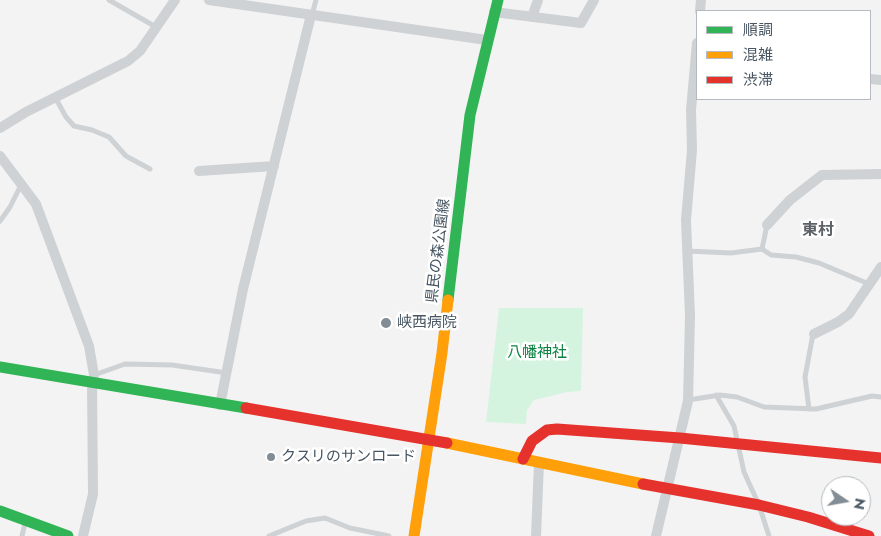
<!DOCTYPE html>
<meta charset="utf-8">
<style>
body{margin:0}
#map{position:relative;width:881px;height:536px;overflow:hidden;background:#f3f3f3;font-family:Jost,"Noto Sans JP",sans-serif}
canvas{display:block}
.legend{position:absolute;left:696px;top:10px;width:175px;height:90px;box-sizing:border-box;background:#fff;border:1px solid #b5bbc0;margin:0;padding:6px 9px;list-style:none;font-size:15px;color:#475662}
.legend li{display:flex;align-items:center;gap:10px;height:25px}
.legend b{width:25px;border:1px solid #b5bbc0}
.north{position:absolute;left:821px;top:476px;width:50px;height:50px;box-sizing:border-box;background:#fff;border:1px solid #b5bbc0;border-radius:50%;rotate:102deg;font-size:14px;font-weight:700;line-height:20px;text-align:center;color:#475662}
.north::after{content:'';display:block;margin:auto;width:18px;height:22px;background:#838d95;clip-path:polygon(50% 0,100% 100%,50% 72%,0 100%)}
</style>
<div id="map">
<canvas width="881" height="536"></canvas>
<ul class="legend">
<li><b style="height:6px;background:#30b455"></b>順調</li>
<li><b style="height:6px;background:#ff9f0a"></b>混雑</li>
<li><b style="height:6px;background:#e5322d"></b>渋滞</li>
</ul>
<div class="north">N</div>
</div>
<script>
const ctx = document.querySelector('canvas').getContext('2d');
ctx.lineJoin = 'round';
function fillPath(path, color) { ctx.fillStyle = color; ctx.fill(path, 'evenodd'); }
const shape = rows => new Path2D(rows.map(r => 'M' + r).join(''));
function strokePath(path, color, width, dash) { ctx.strokeStyle = color; ctx.lineWidth = width; ctx.lineCap = dash ? 'butt' : 'round'; ctx.setLineDash(dash || []); ctx.stroke(path); }
function write(font, color, halo, rows, align = 'center') {
  ctx.font = font + ' Jost,"Noto Sans JP",sans-serif'; ctx.lineWidth = 5; ctx.setLineDash([]); ctx.textBaseline = 'middle'; ctx.strokeStyle = halo; ctx.fillStyle = color; for (const [text, x, y, turn = 0] of rows) {
    ctx.save(); ctx.translate(x, y); ctx.rotate((+turn || 0) * Math.PI / 180); ctx.textAlign = isNaN(turn) ? turn : align; if (halo) ctx.strokeText(text, 0, 0); ctx.fillText(text, 0, 0); ctx.restore();
  }
}
const green = shape([
 [499,308,583,308,581,391,567,392,534,400,527,410,526,424,486,422]
]);
const lane = shape([
 [109,0,156,27],
 [312,15,316,0],
 [55,97,66,117,74,126,92,130,109,137,126,156,150,169],
 [0,221,10,207,21,185],
 [762,249,771,255,796,257,819,263,869,284],
 [687,251,731,253,762,249,767,225],
 [94,375,125,364,172,365,227,373],
 [716,395,734,426,744,472,759,505,769,536],
 [688,400,720,395,737,397,764,407,816,409,872,396,881,397],
 [809,409,805,377,813,334],
 [22,536,25,523],
 [269,536,306,521,325,518,350,528,389,536]
]);
const street = shape([
 [209,0,487,40],
 [700,11,701,0],
 [494,12,581,23,594,0],
 [532,17,538,0],
 [870,79,881,80],
 [0,128,26,112,128,61,140,51,175,0],
 [0,156,36,204,89,346,94,375,92,383,93,494,83,536],
 [199,171,274,166],
 [767,225,790,200,822,175,881,174],
 [814,334,838,322,849,314,881,267],
 [220,405,243,289,311,15],
 [536,536,539,463],
 [656,536,688,401,690,316,686,220,692,150,691,110,697,43]
]);
const fast = shape([
 [448,300,470,115,498,0],
 [0,367,246,408],
 [0,511,68,536]
]);
const slow = shape([
 [447,443,643,484],
 [414,536,442,353,448,300]
]);
const jam = shape([
 [246,408,447,443],
 [523,459,532,441,547,430,557,429,680,438,881,458],
 [643,484,759,505,808,517,869,536]
]);
const markers = [
 [386,323,6,"#838d95"],
 [271,457,5,"#838d95"]
];
const streetNames = [
 ["県民の森公園線",439,251,-83]
];
const poiNames = [
 ["峡西病院",397,323],
 ["クスリのサンロード",281,457]
];
const parkNames = [
 ["八幡神社",537,353]
];
const neighbourhoodNames = [
 ["東村",818,231]
];
fillPath(green, '#d5f4e0');
strokePath(lane, '#ced2d4', 5);
strokePath(street, '#ced2d4', 10);
strokePath(fast, '#30b455', 11);
strokePath(slow, '#ff9f0a', 11);
strokePath(jam, '#e5322d', 11);
for (const [x, y, r, color] of markers) { const dot = new Path2D(); dot.arc(x, y, r, 0, 2 * Math.PI); ctx.fillStyle = color; ctx.fill(dot); strokePath(dot, '#fff', 2); }
write('15px', '#475662', '#fff', streetNames);
write('15px', '#475662', '#fff', poiNames, 'left');
write('15px', '#0c8242', '#fff', parkNames);
write('bold 16px', '#5d6268', '#fff', neighbourhoodNames);
</script>
